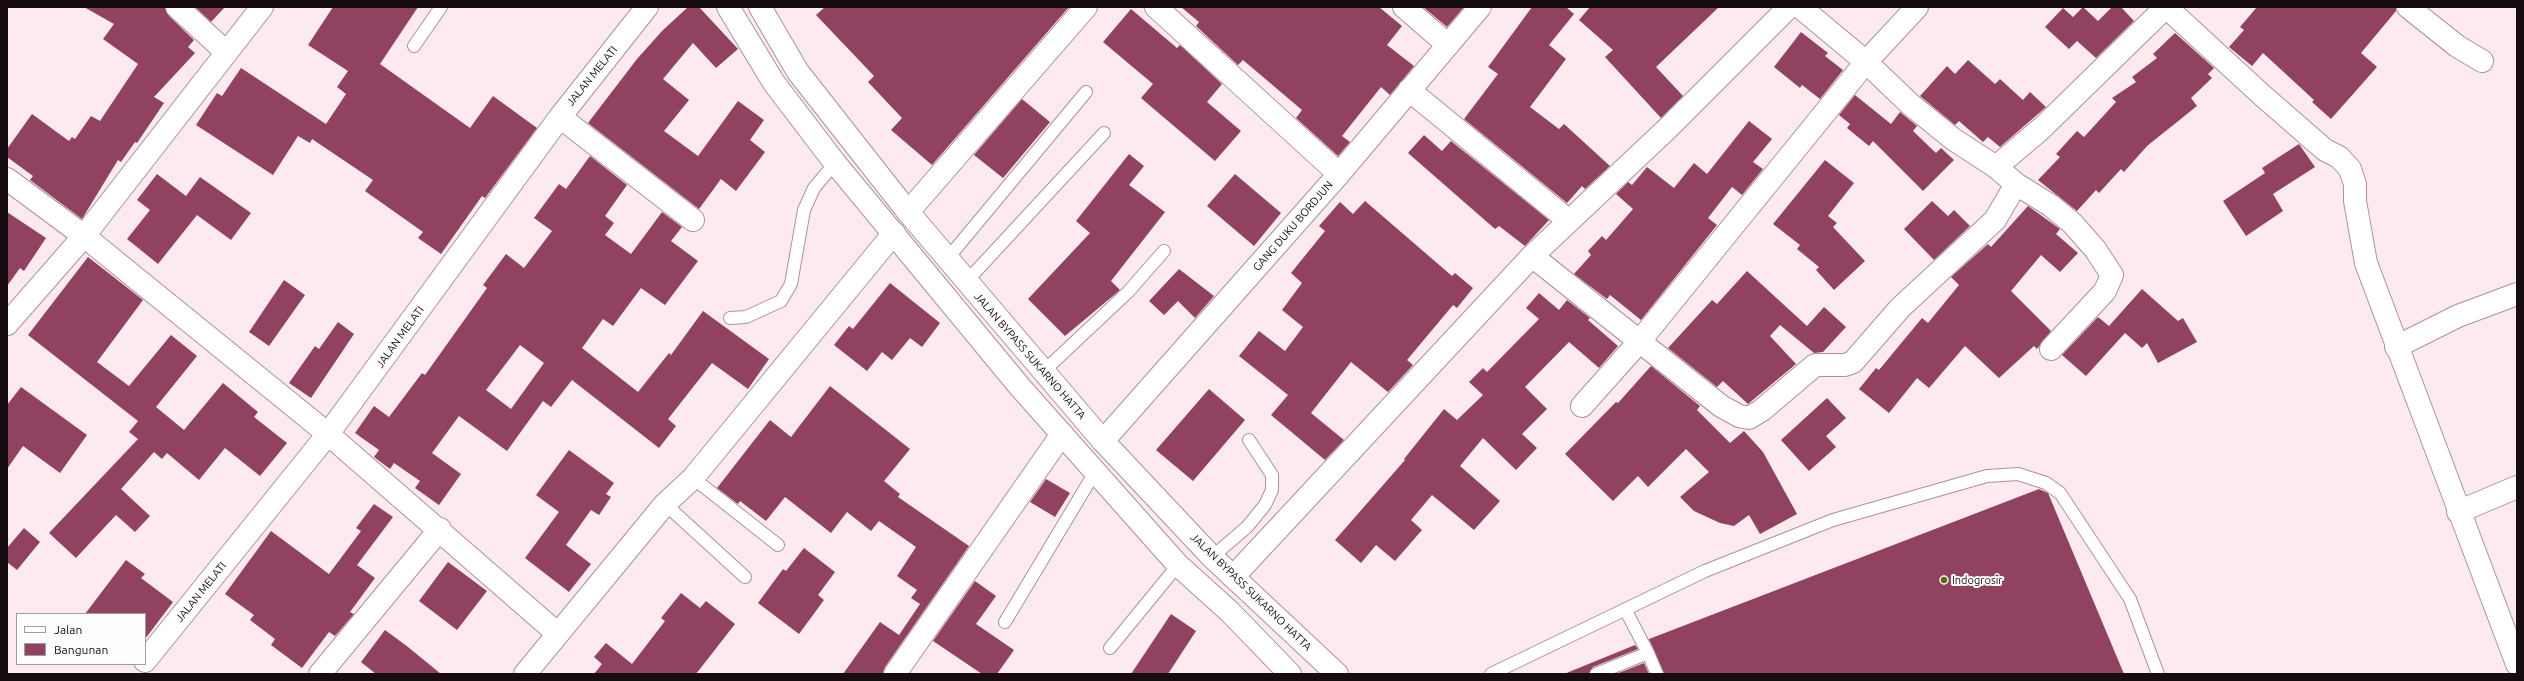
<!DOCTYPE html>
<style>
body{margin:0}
#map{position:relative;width:2524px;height:681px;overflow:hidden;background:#fdeaef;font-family:Ubuntu,sans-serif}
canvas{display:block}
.frame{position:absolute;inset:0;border:8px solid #170d10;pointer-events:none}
.legend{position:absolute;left:16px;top:613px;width:130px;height:52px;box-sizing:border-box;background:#fdfdfd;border:1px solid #a19d9e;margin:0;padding:5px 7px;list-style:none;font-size:12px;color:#170d10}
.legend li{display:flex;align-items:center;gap:8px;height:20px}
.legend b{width:20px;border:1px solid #a19d9e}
</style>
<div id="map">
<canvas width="2524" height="681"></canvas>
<div class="frame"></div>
<ul class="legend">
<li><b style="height:5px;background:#fff"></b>Jalan</li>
<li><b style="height:11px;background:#904260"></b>Bangunan</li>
</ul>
</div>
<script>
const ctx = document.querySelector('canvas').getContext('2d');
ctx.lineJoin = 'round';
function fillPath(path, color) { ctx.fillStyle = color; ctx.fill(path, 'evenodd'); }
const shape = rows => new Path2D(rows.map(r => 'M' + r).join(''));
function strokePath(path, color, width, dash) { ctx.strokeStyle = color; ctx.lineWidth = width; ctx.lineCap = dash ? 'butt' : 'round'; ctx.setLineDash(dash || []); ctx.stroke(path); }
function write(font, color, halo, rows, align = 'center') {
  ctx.font = font + ' Ubuntu,sans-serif'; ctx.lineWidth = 4; ctx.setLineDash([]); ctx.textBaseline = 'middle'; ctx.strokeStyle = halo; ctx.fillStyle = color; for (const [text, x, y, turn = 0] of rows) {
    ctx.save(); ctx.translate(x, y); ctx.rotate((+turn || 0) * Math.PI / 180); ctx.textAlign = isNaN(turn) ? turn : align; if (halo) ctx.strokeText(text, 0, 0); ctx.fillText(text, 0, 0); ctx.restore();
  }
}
const building = shape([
 [84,7,165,7,169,16,194,40,188,47,195,53,154,97,164,103,137,143,135,142,121,162,118,160,82,219,30,180,33,176,7,157,7,149,32,114,69,141,72,137,75,139,91,116,100,121,138,64,103,39,114,24],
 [195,7,225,7,211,22],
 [333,7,418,7,380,64,470,128,493,96,537,128,485,198,482,196,441,254,418,238,423,232,365,191,373,180,312,139,310,143,298,136,273,175,196,125,217,93,222,96,241,68,326,124,346,94,337,87,348,71,308,45],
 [688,7,699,7,738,49,716,68,693,43,663,79,689,100,664,131,698,156,738,101,764,120,750,140,765,152,736,191,721,179,699,209,588,123,637,59,662,31],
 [825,7,1069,7,932,165,891,130,902,118,868,82,874,76,816,15],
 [1181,7,1379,7,1402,26,1387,45,1414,66,1390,95,1381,87,1342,136,1350,142,1338,156,1296,118,1302,110,1243,60,1238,65,1196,26,1199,22],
 [1423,7,1464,7,1447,27],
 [1532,7,1566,7,1574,14,1549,45,1566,59,1530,107,1559,129,1564,124,1610,166,1585,189,1582,186,1567,203,1464,119,1498,74,1488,67],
 [1590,7,1719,7,1656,67,1683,96,1661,118,1605,57,1613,50,1579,20],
 [2083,7,2098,21,2112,7,2121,7,2134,21,2096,58,2077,41,2069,49,2045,27,2063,8,2073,17],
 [2257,7,2396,7,2396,11,2361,53,2377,67,2331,119,2312,102,2314,100,2263,53,2252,66,2229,47,2244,30,2240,27],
 [1131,9,1177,48,1180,45,1222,84,1207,102,1241,131,1215,161,1141,98,1153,84,1103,42],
 [1801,32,1828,53,1825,56,1843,70,1820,99,1802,85,1800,88,1774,67],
 [2175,33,2214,68,2208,74,2212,78,2191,98,2197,106,2147,146,2124,172,2121,169,2099,193,2096,190,2077,211,2038,180,2060,157,2056,154,2077,131,2084,137,2116,102,2112,98,2136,82,2132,77,2157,58,2153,54],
 [1968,60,1995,84,2000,79,2023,100,2030,92,2046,107,2000,147,1988,137,1983,142,1959,121,1955,125,1920,96,1947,66,1955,74],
 [1855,95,1891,124,1900,112,1917,126,1913,131,1936,153,1941,148,1954,160,1923,191,1873,141,1869,146,1847,128,1850,124,1839,115],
 [1022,99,1050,122,1003,178,974,155],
 [1749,121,1772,139,1753,162,1763,169,1742,195,1732,187,1708,218,1717,225,1641,320,1610,295,1607,299,1574,274,1591,255,1588,251,1602,236,1606,240,1633,209,1616,194,1628,182,1632,185,1647,167,1674,188,1694,163,1707,174],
 [1424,135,1442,151,1451,141,1549,220,1525,246,1499,226,1495,229,1408,153],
 [2299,144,2315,167,2273,194,2283,211,2246,236,2223,201,2265,173,2262,168],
 [1129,154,1144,166,1129,185,1165,212,1111,281,1120,290,1065,336,1028,299,1090,233,1076,221],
 [590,156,627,185,605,216,614,223,605,235,631,254,662,212,682,227,671,241,698,261,665,305,641,288,613,326,603,319,582,348,638,392,669,353,671,355,703,311,769,359,748,389,712,363,668,419,676,426,659,448,572,380,551,407,543,401,507,451,459,416,432,453,461,474,439,505,415,488,420,481,394,463,390,469,374,457,379,450,355,433,374,406,389,417,422,373,425,375,487,288,483,285,506,254,524,268,552,231,534,218,559,184,566,189],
 [520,345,544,363,511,409,486,390],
 [1825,160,1854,183,1828,216,1837,223,1833,227,1865,261,1834,290,1816,270,1819,267,1797,249,1800,245,1773,224],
 [157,174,186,196,200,177,251,213,231,240,197,215,158,264,127,239,150,210,137,200],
 [1235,174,1281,213,1254,246,1207,206],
 [1365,201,1452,276,1455,273,1473,288,1457,308,1453,305,1407,360,1413,365,1388,392,1351,362,1311,413,1344,440,1325,460,1271,415,1288,395,1239,356,1259,331,1285,351,1303,327,1282,310,1302,283,1291,273,1325,231,1319,226,1340,202,1353,214],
 [1932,201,1948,216,1954,210,1970,226,1934,260,1904,229],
 [2028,206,2060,229,2056,234,2078,253,2060,272,2041,255,2011,291,2051,331,2037,349,2034,346,1999,378,1965,346,1929,388,1917,378,1889,413,1859,389,1876,368,1879,370,1922,318,1928,323,1959,285,1951,277,1988,244,1991,247],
 [7,212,46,238,24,271,20,268,7,286],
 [88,257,143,300,97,362,129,386,171,335,197,356,156,407,184,430,223,383,258,412,254,417,287,443,260,476,225,448,199,480,167,453,162,459,154,452,121,489,150,516,135,532,116,515,76,558,49,533,138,439,129,432,138,421,28,335],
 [1179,269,1214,296,1195,318,1178,301,1164,315,1149,301],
 [1747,271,1807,326,1824,307,1846,327,1823,352,1814,353,1780,325,1770,336,1796,364,1748,404,1723,381,1717,387,1668,348,1712,300,1717,304],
 [284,280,305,295,269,346,249,332],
 [890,283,940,323,922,347,910,338,892,360,882,352,867,371,834,345,849,326,853,329],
 [2142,289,2178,321,2183,318,2197,342,2158,363,2147,343,2142,348,2125,333,2086,376,2062,355,2098,317,2109,326],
 [1539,293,1559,310,1567,300,1590,318,1588,320,1618,346,1599,368,1569,342,1525,387,1547,409,1522,434,1537,448,1516,470,1483,438,1460,466,1500,501,1474,530,1432,495,1411,520,1422,530,1395,561,1376,545,1361,563,1335,540,1405,460,1404,459,1444,409,1457,420,1483,395,1469,382,1483,368,1487,372,1539,319,1526,308],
 [338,322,354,334,311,398,289,383,315,346,319,349],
 [1651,366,1700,406,1697,410,1730,443,1744,431,1763,452,1797,514,1760,534,1749,515,1734,526,1720,523,1694,511,1680,497,1709,472,1686,449,1648,487,1638,476,1613,501,1565,454,1616,402,1618,403],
 [830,386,910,449,884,481,900,494,898,497,969,546,885,667,883,674,843,674,880,622,899,635,920,604,911,598,917,590,897,576,916,547,879,521,871,531,847,512,831,533,785,497,766,521,740,501,738,504,717,488,770,420,791,437],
 [21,387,87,435,60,473,23,446,7,469,7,405],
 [1209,389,1245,420,1193,481,1156,450],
 [1827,398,1846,418,1826,436,1836,447,1809,471,1781,440],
 [569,450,614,483,606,494,611,497,599,515,591,510,566,545,591,564,569,592,525,558,559,512,536,495],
 [1046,479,1070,493,1055,517,1030,502],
 [2039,489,2048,493,2124,674,1664,674,1649,639],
 [374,504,393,517,357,565,375,578,350,612,354,614,335,636,329,632,302,668,271,645,275,639,250,620,254,615,225,594,271,531,329,574,361,531,356,528],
 [24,528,40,542,17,570,7,562,7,548],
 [804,548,835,572,818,595,824,600,799,634,758,603,783,569,786,571],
 [126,560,145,574,141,578,173,602,145,639,145,614,85,614],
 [448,562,487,591,457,630,419,601],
 [975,581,996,596,976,624,1014,650,997,674,982,674,933,641],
 [681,593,700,608,706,601,735,624,696,674,594,674,602,664,594,657,606,643,632,664,665,621,661,618],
 [1171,614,1196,631,1168,674,1131,674],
 [385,630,408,647,441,674,376,674,361,662],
 [1635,645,1638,649,1593,667,1589,674,1564,674],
 [1644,663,1649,674,1616,674]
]);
const service = shape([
 [414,46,441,7],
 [948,258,1086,92],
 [966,282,1104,133],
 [730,318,746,317,781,301,791,284,804,210,814,188,835,163],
 [1044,371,1128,292,1164,251],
 [693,478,778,545],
 [665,504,745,577],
 [1212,557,1247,527,1265,505,1272,490,1272,475,1249,440],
 [1625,609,1648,653],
 [1005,622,1095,472],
 [1110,648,1178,565],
 [1491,674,1705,571,1833,520,1987,476,2018,474,2046,483,2060,493,2130,599,2158,674],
 [1596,674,1648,653,1657,674]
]);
const minor = shape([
 [177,7,226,52],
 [1156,7,1339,174],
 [1404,7,1448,45],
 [1800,7,1866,62,1917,7],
 [2166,7,2263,96,2325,150,2339,157,2350,169,2355,184,2355,201,2366,263,2517,664],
 [2408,7,2457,46,2482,61],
 [1409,90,1569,221],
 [560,117,693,220],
 [7,179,84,236,328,434,558,634],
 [2016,184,2050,205,2072,223,2095,249,2112,275,2105,291,2051,349],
 [908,212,1086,7],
 [1532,256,1721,406,1739,416,1749,418,1762,410,1815,365,1845,365,1853,362,1900,308,1995,220,2016,184,1996,167],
 [7,324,84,236,262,7],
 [2396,347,2458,316,2517,294],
 [1582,406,1639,342,1866,62,1911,105,1953,139,1996,167,2042,128,2166,7],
 [1103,441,1339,174,1480,7],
 [2458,512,2517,487],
 [1233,577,1532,256,1668,128,1789,7],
 [145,661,328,434,560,117,647,7],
 [320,674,440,529],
 [525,674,665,504,693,478,894,233],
 [895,674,1062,434]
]);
const trunk = shape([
 [728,7,774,83,835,163,1020,387,1178,565,1230,612,1290,674],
 [760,7,798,72,908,212,1103,441,1212,557,1337,674]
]);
const markers = [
 [1944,580,4,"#5b680f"]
];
const streetNames = [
 ["JALAN MELATI",592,76,-51],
 ["GANG DUKU BORDJUN",1293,226,-49],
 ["JALAN MELATI",400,337,-54],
 ["JALAN BYPASS SUKARNO HATTA",1030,356,49],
 ["JALAN MELATI",201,592,-51],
 ["JALAN BYPASS SUKARNO HATTA",1251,592,44]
];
const poiNames = [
 ["Indogrosir",1952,580]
];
fillPath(building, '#904260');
strokePath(service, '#ae919a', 14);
strokePath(minor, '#ae919a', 24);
strokePath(trunk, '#ae919a', 24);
strokePath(service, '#fff', 12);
strokePath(minor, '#fff', 22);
strokePath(trunk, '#fff', 22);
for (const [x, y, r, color] of markers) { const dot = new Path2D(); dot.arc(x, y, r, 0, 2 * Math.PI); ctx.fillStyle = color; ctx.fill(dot); strokePath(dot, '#fdfdfd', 1.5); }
write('11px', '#170d10', '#fdfdfd', streetNames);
write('11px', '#170d10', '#fdfdfd', poiNames, 'left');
</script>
